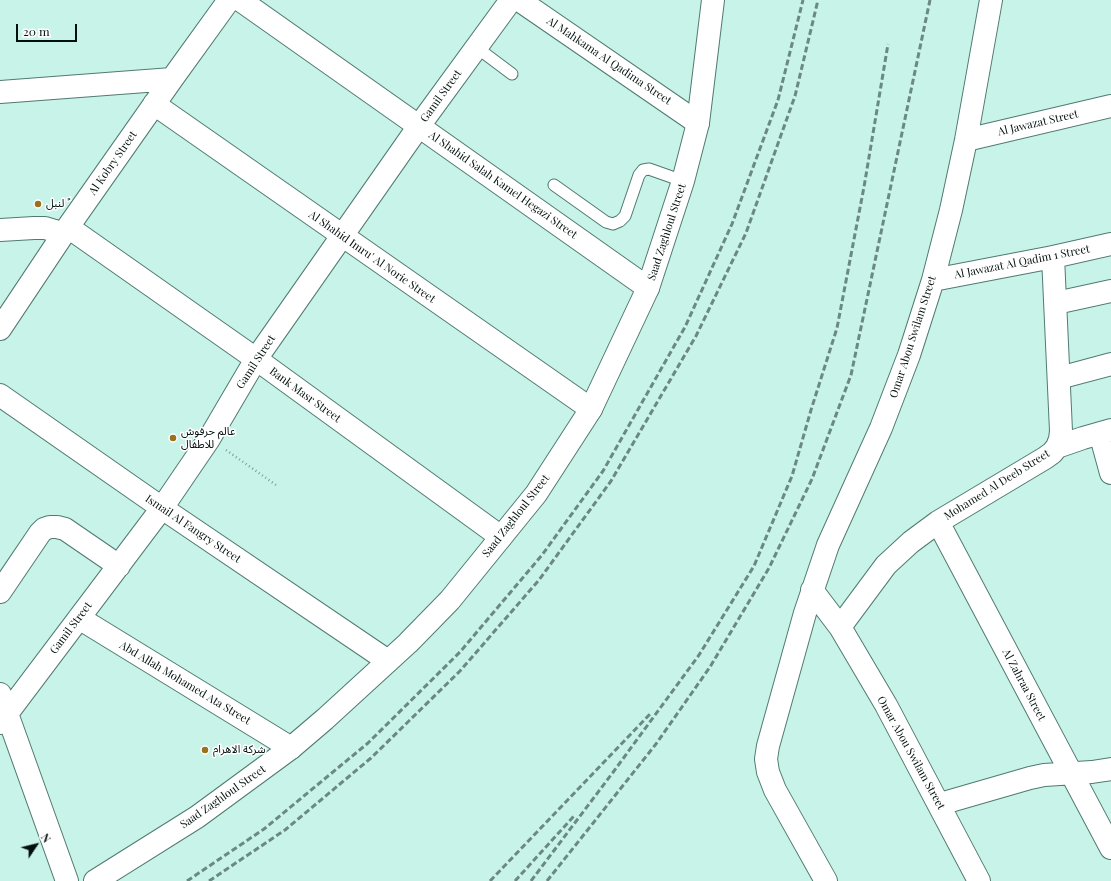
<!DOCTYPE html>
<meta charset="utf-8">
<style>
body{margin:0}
#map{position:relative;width:1111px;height:881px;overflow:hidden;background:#c7f3e9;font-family:"Playfair Display",serif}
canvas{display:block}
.north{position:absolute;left:16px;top:825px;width:40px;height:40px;-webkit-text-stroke:3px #fff;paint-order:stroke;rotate:55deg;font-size:11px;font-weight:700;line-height:16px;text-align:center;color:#020f0c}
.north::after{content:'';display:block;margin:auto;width:14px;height:18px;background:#020f0c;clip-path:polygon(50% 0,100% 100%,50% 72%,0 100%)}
.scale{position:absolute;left:16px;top:24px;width:61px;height:18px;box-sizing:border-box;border:2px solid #020f0c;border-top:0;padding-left:5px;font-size:12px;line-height:14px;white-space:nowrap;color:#020f0c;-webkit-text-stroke:3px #fff;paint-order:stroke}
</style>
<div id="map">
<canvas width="1111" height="881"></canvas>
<div class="north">N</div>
<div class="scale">20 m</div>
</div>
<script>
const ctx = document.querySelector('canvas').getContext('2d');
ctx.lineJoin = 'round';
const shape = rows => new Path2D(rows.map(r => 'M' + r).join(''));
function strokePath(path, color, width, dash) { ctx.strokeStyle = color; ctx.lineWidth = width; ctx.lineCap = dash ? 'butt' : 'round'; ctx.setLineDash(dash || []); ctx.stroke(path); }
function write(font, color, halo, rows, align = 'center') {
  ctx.font = font + ' "Playfair Display","Noto Sans Arabic",serif'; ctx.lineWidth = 3; ctx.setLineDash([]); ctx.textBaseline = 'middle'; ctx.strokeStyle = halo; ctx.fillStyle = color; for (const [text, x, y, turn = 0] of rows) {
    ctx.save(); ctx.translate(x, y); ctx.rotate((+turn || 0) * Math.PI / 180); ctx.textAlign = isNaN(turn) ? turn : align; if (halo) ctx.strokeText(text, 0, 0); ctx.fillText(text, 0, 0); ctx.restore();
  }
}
const path = shape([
 [226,450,276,485]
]);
const lane = shape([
 [476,47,512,74],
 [554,185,606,222,613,224,620,221,625,216,639,175,643,170,649,169,683,181]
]);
const street = shape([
 [240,0,648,288],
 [519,0,698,123],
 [0,92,172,79],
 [154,104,591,409],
 [966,140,1111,106],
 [68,227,256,359,501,537],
 [0,230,34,228,45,228,55,231,62,236],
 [933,280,1053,257,1111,244],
 [1056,303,1111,291],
 [0,329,68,227,172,79,229,0],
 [1059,378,1111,364],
 [0,395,162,508,388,661],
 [1100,433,1111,473],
 [1057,447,1083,438,1111,430],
 [938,522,1111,848],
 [812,590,840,627,886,705,979,881],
 [0,592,40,533,44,529,50,527,57,527,65,529,119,566],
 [79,618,291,748],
 [840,627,886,565,911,542,938,522,1045,458,1052,453,1057,447,1060,439,1061,431,1053,257],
 [0,694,67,881],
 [0,723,162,508,209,439,256,359,419,126,511,0],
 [940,804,1030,778,1044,775,1092,772,1111,769],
 [826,881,775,790,768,772,766,759,768,746,805,613,828,545,881,428,909,355,933,280,951,210,966,140,991,0]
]);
const secondary = shape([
 [95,881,197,817,291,748,325,719,408,643,450,600,536,494,591,409,648,288,683,181,698,123,713,0]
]);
const rail = shape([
 [187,881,264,829,368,743,460,652,542,555,603,471,685,327,732,224,778,100,803,0],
 [209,881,285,830,371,758,460,671,539,580,611,481,696,336,746,233,795,96,818,0],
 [490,881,651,713],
 [515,881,574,816],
 [531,881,614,771,699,655,754,566,792,476,811,410,837,328,864,187,888,44],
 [547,881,656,744,710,667,769,568,812,479,851,375,930,0]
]);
const markers = [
 [38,204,4,"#9a711e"],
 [173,438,4,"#9a711e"],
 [205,750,4,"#9a711e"]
];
const streetNames = [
 ["Al Mahkama Al Qadima Street",609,61,34],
 ["Gamil Street",441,96,-54],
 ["Al Jawazat Street",1038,123,-13],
 ["Al Kobry Street",113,163,-55],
 ["Al Shahid Salah Kamel Hegazi Street",503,185,35],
 ["Saad Zaghloul Street",667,232,-72],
 ["Al Shahid Imru' Al Norie Street",372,257,35],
 ["Al Jawazat Al Qadim 1 Street",1022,262,-11],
 ["Omar Abou Swilam Street",913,337,-72],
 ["Gamil Street",256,362,-57],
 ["Bank Masr Street",305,395,36],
 ["Mohamed Al Deeb Street",997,485,-32],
 ["Saad Zaghloul Street",516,516,-52],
 ["Ismail Al Fangry Street",193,529,34],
 ["Gamil Street",71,628,-53],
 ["Abd Allah Mohamed Ata Street",185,683,31],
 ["Al Zahraa Street",1024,685,62],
 ["Omar Abou Swilam Street",911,753,61],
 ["Saad Zaghloul Street",223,797,-35]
];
const poiNames = [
 ["لنبل ً",46,204],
 ["عالم حرفوش",181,432],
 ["للاطفال",181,445],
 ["شركة الاهرام",213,750]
];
strokePath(lane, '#517a71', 13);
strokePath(street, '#517a71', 24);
strokePath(secondary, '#517a71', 24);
strokePath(path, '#80a099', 2.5, [1, 3]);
strokePath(lane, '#fff', 11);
strokePath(street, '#fff', 22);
strokePath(secondary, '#fff', 22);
strokePath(rail, '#6b8982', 3, [6, 3]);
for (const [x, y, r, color] of markers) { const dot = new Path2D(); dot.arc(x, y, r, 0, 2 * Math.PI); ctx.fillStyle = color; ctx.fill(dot); strokePath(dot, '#fff', 1.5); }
write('11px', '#020f0c', '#fff', streetNames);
write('11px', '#020f0c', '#fff', poiNames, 'left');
</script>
